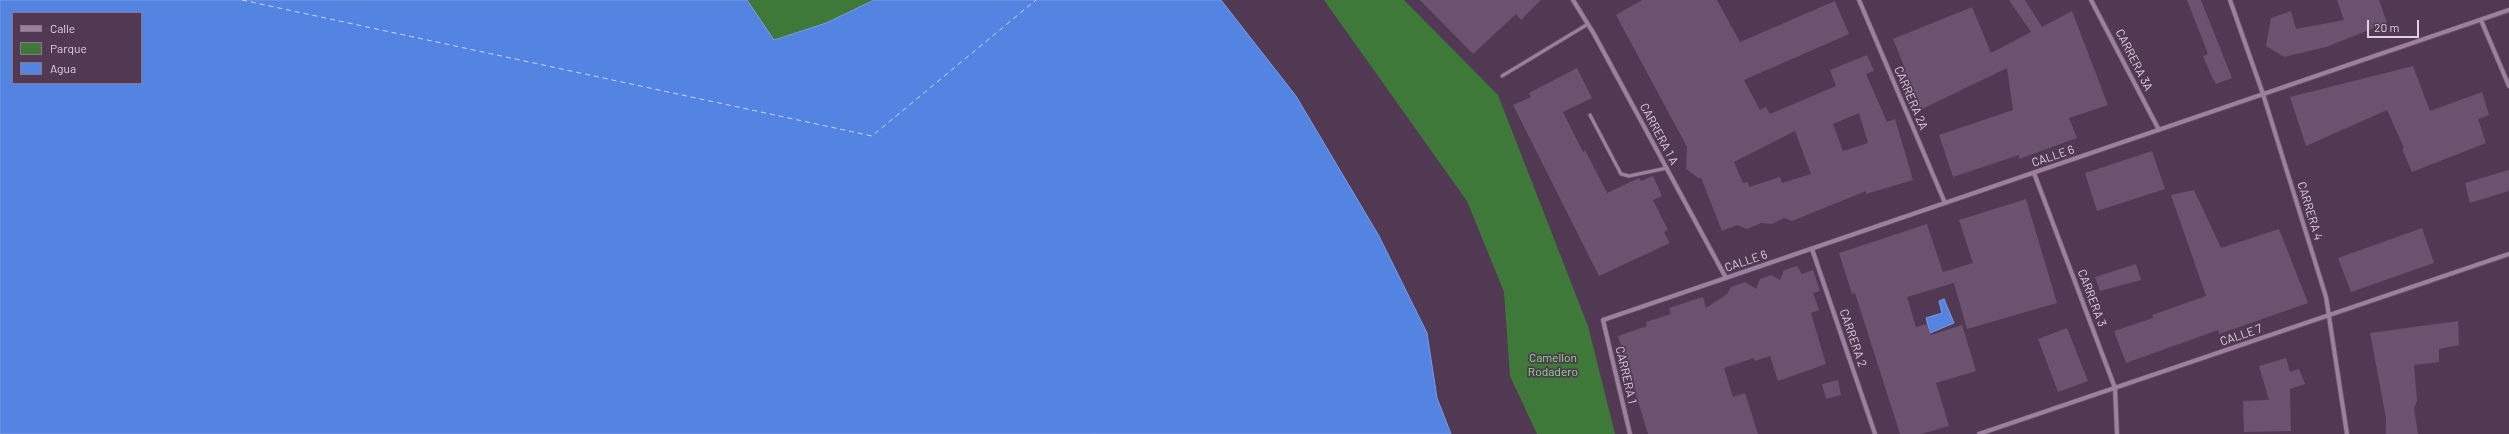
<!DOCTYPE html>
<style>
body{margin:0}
#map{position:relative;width:2509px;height:434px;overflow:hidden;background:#513954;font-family:Barlow,sans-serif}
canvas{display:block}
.legend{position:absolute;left:12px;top:12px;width:130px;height:72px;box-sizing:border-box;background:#513954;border:1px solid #89758c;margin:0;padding:5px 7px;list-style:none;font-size:12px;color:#ded0e0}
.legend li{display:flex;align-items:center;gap:8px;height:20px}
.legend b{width:20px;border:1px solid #89758c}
.scale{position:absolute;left:2367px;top:20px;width:52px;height:18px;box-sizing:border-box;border:2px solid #ded0e0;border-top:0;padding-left:5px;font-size:12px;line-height:14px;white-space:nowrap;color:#ded0e0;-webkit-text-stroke:3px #513954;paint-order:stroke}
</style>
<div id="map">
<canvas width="2509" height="434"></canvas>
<ul class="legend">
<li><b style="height:5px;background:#9c819f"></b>Calle</li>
<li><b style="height:11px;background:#3f793a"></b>Parque</li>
<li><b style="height:11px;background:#5484e2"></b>Agua</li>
</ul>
<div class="scale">20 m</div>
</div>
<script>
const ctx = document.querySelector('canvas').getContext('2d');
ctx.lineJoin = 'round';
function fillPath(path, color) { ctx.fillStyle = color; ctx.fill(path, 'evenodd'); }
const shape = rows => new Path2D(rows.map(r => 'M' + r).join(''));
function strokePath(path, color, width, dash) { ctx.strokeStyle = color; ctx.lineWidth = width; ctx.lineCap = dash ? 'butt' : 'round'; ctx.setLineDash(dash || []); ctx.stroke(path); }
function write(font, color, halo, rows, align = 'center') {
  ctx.font = font + ' Barlow,sans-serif'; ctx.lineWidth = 3.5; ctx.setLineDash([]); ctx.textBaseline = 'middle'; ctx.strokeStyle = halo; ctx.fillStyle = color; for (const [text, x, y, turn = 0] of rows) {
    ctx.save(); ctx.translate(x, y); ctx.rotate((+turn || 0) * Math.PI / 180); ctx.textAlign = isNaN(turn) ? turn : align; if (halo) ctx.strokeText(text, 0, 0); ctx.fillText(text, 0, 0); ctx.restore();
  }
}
const green = shape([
 [747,0,874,0,826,23,773,40],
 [1324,0,1404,0,1498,95,1588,326,1615,434,1537,434,1510,376,1504,292,1467,201]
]);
const water = shape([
 [0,0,747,0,774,40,826,23,874,0,1221,0,1296,96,1379,236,1427,333,1437,398,1451,434,0,434,0,0],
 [13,13,141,13,141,83,13,83,13,13],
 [1944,299,1954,323,1930,333,1926,318,1942,313,1939,301,1944,299]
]);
const ferry = shape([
 [242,0,872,136,1036,0]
]);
const building = shape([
 [1420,0,1541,0,1521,20,1516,14,1473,54],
 [1642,0,1717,0,1740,42,1835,1,1849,34,1744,80,1760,110,1766,107,1770,114,1836,86,1830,70,1867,55,1874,71,1866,74,1887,122,1895,119,1913,180,1866,194,1866,191,1792,221,1784,218,1772,224,1761,223,1747,229,1737,225,1722,231,1701,178,1698,178,1686,169,1687,147,1616,15],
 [1859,113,1868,143,1843,151,1833,124],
 [1795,131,1811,174,1782,183,1780,177,1749,187,1748,182,1743,183,1734,162],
 [2009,0,2025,0,2042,27,2072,11,2108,105,2069,118,2077,138,2019,159,2019,155,1953,177,1939,135,2013,110,2007,68,1920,110,1903,72,1906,71,1893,39,1972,7,1991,53,2031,32],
 [2187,0,2201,0,2232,78,2216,84,2212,77,2203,56,2208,54],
 [2337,0,2379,0,2387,23,2326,47,2284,57,2266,46,2271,18,2291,11,2296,29,2344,20],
 [2413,66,2430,111,2482,92,2489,115,2478,119,2486,143,2412,172,2402,149,2404,148,2387,110,2306,146,2290,97],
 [1577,68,1592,98,1563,112,1583,152,1585,150,1607,193,1639,178,1641,181,1653,176,1662,196,1653,200,1668,230,1664,232,1670,243,1599,276,1513,105,1531,97,1529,93],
 [2152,151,2165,189,2097,211,2085,173],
 [2509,170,2509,191,2470,203,2465,183],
 [2194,190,2221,248,2279,229,2308,303,2219,334,2218,330,2126,363,2114,331,2153,318,2152,315,2206,296,2171,195],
 [2026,199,2057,303,1967,329,1954,283,1907,297,1916,327,1927,324,1931,335,1962,325,1976,371,1936,383,1949,426,1921,434,1900,434,1855,293,1852,294,1839,253,1927,224,1943,272,1973,263,1959,220],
 [2422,228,2434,263,2351,292,2338,258],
 [2136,264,2141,280,2100,291,2095,277],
 [1797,266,1802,274,1813,270,1820,291,1813,293,1819,310,1811,313,1826,364,1778,381,1770,356,1755,361,1754,358,1724,368,1733,397,1745,393,1758,434,1648,434,1618,336,1647,326,1646,322,1671,314,1669,308,1703,297,1706,308,1727,294,1731,287,1745,282,1756,289,1760,279,1771,275,1780,280,1784,270],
 [2458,321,2459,345,2439,349,2439,362,2414,365,2417,400,2414,409,2418,434,2386,434,2386,418,2370,333],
 [2067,328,2088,381,2058,392,2038,339],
 [2286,358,2290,372,2299,369,2305,384,2290,389,2291,431,2244,432,2243,401,2269,400,2259,366],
 [1838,380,1841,395,1826,399,1822,384]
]);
const lane = shape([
 [1502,76,1588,24],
 [1590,115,1621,174,1629,176,1667,168]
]);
const street = shape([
 [1573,0,1594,34,1726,278],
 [1859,0,1945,203],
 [2091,0,2159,130],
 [2230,0,2263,94,2326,297,2347,434],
 [2481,20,2509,86],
 [2034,173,2115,388,2117,434],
 [1812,249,1875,434],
 [1630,434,1603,320,2509,10],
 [1979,434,2509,254]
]);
const streetNames = [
 ["CARRERA 3A",2134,60,63],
 ["CARRERA 2A",1911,98,67],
 ["CARRERA 1 A",1659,134,62],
 ["CALLE 6",2053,156,-19],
 ["CARRERA 4",2310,211,73],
 ["CALLE 6",1746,261,-19],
 ["CARRERA 3",2092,298,69],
 ["CALLE 7",2241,335,-19],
 ["CARRERA 2",1853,338,71],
 ["CARRERA 1",1626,375,77]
];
const parkNames = [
 ["Camellon",1553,358],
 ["Rodadero",1553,372]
];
fillPath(green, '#3f793a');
fillPath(water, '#5484e2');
strokePath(water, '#7d9be1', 1);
strokePath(ferry, '#cbd8f0', 1, [5, 4]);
fillPath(building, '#6b526e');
strokePath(lane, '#68556b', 4.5);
strokePath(street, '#68556b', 5.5);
strokePath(lane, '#9c819f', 3);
strokePath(street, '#9c819f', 4);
write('12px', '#ded0e0', '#513954', streetNames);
write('12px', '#81ea78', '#513954', parkNames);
</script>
